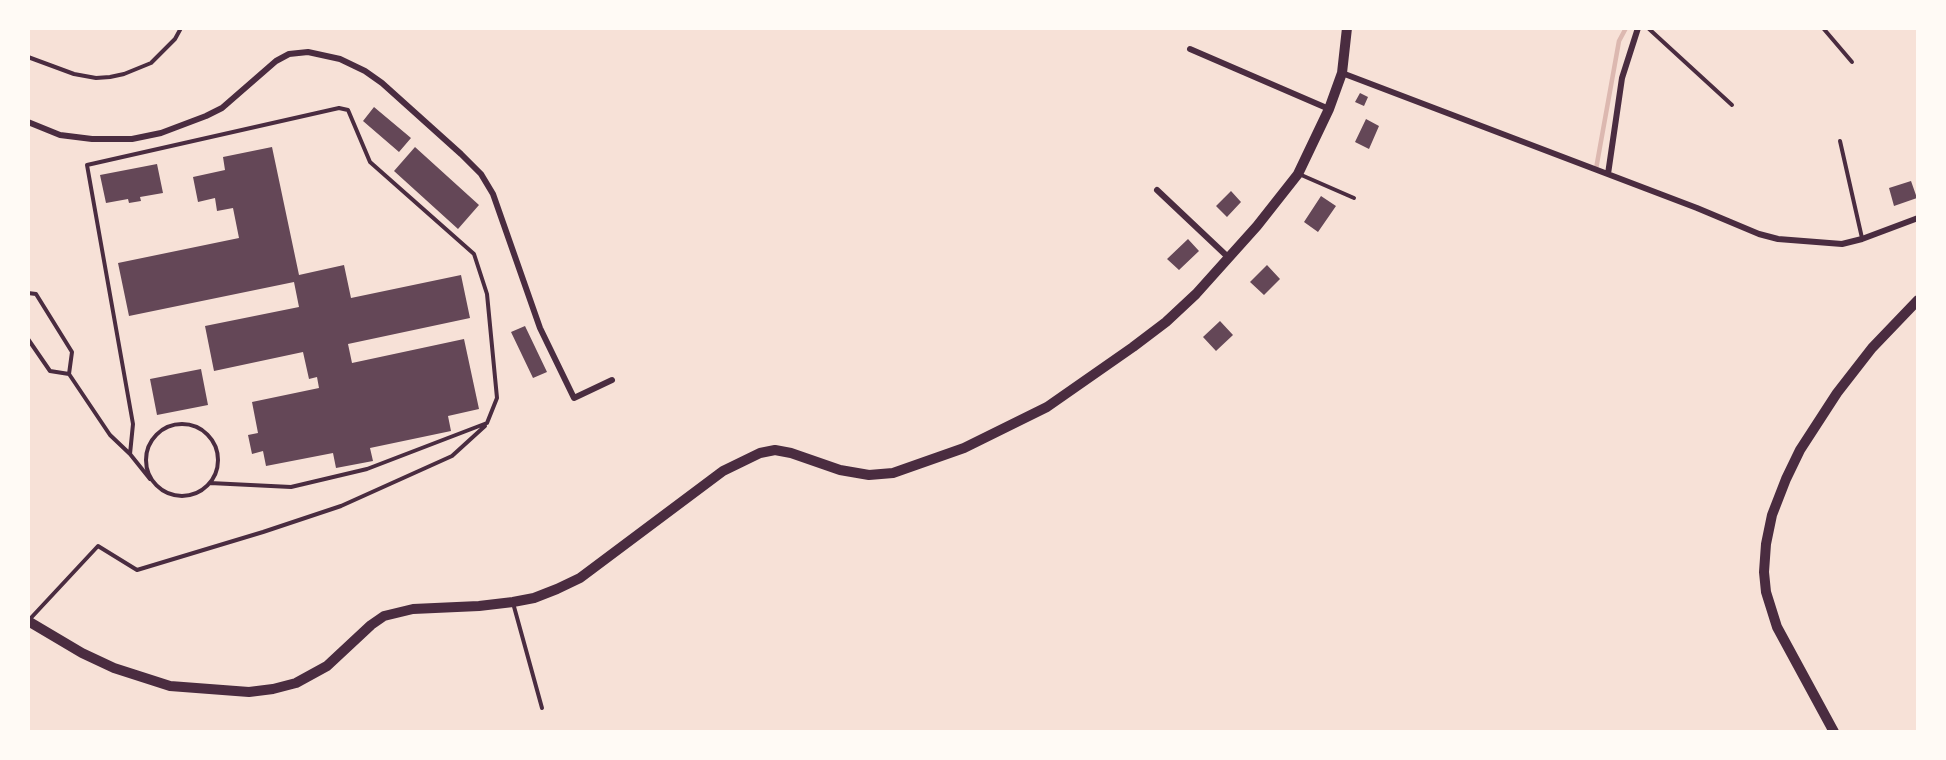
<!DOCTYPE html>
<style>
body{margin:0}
#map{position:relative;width:1946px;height:760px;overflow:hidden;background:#f7e1d7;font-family:Lora,serif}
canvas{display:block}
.frame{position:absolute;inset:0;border:30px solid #fffaf5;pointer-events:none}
</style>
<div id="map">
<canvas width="1946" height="760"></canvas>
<div class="frame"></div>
</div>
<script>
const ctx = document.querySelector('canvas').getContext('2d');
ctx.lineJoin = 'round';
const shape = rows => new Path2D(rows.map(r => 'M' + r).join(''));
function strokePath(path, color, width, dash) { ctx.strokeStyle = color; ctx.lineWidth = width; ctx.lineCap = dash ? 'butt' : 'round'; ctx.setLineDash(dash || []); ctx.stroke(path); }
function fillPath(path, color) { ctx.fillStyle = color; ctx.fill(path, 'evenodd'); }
const stream = shape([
 [1596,169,1619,41,1626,28]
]);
const building = shape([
 [1360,93,1368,97,1364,106,1355,102],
 [374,107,411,138,399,152,363,121],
 [1366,119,1379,126,1369,149,1355,142],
 [272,147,299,275,344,265,351,298,461,275,470,318,348,344,352,363,464,339,479,409,448,416,451,431,370,448,373,461,336,468,333,453,266,466,263,451,252,454,248,435,258,433,252,402,319,388,317,377,309,379,303,352,214,371,205,326,299,307,294,282,129,316,118,263,239,238,233,208,217,211,215,198,198,202,193,177,225,170,223,157],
 [415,147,479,205,458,229,394,171],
 [157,164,163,193,140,197,141,201,129,203,128,199,106,203,100,175],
 [1911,181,1917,198,1894,206,1889,188],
 [1231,191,1241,202,1227,217,1216,206],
 [1321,196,1336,206,1318,232,1304,222],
 [1188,239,1199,251,1179,270,1167,259],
 [1267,265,1280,279,1264,295,1250,282],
 [1220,321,1233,335,1216,351,1203,337],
 [525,326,547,372,533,378,511,332],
 [201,369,208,405,157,415,150,379]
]);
const service = shape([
 [1648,28,1732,105],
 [1823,28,1852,62],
 [28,57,74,74,96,78,110,77,124,74,151,63,175,39,181,28],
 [1840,141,1862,238],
 [1299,174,1354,198],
 [28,293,36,294,72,352,69,374,110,435,130,454,150,479],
 [28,339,50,371,69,374],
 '146 460a36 36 0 1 1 72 0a36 36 0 1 1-72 0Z',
 [130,454,133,424,87,165,339,108,348,110,370,162,474,254,487,294,497,398,487,423,367,469,291,487,210,483],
 [513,603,542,708],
 [29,620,98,546,137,570,263,532,341,506,452,456,485,426]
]);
const minor = shape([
 [1190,49,1329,109],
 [1342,73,1697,208,1759,234,1778,239,1842,244,1862,239,1918,218],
 [28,122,60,135,92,139,132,139,161,133,206,116,222,108,276,61,289,54,308,52,340,59,365,71,382,83,461,154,481,174,493,194,540,328,574,398,612,380],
 [1608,174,1622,78,1638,28],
 [1157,190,1229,258]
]);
const tertiary = shape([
 [28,621,82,653,114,668,170,686,249,692,273,689,296,683,327,666,371,625,384,616,413,609,479,606,513,602,534,598,557,589,580,578,723,471,760,453,775,450,791,453,840,470,869,475,893,473,964,448,1047,407,1133,347,1166,322,1196,294,1257,226,1298,174,1329,109,1342,73,1347,28]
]);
const secondary = shape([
 [1834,732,1777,627,1766,592,1764,572,1766,544,1772,515,1786,479,1800,450,1837,393,1872,348,1918,300]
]);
strokePath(stream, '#dcb8b0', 4.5);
fillPath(building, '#644757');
strokePath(service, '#4a2c40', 4);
strokePath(minor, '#4a2c40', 6);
strokePath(tertiary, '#4a2c40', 10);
strokePath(secondary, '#4a2c40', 10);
</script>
